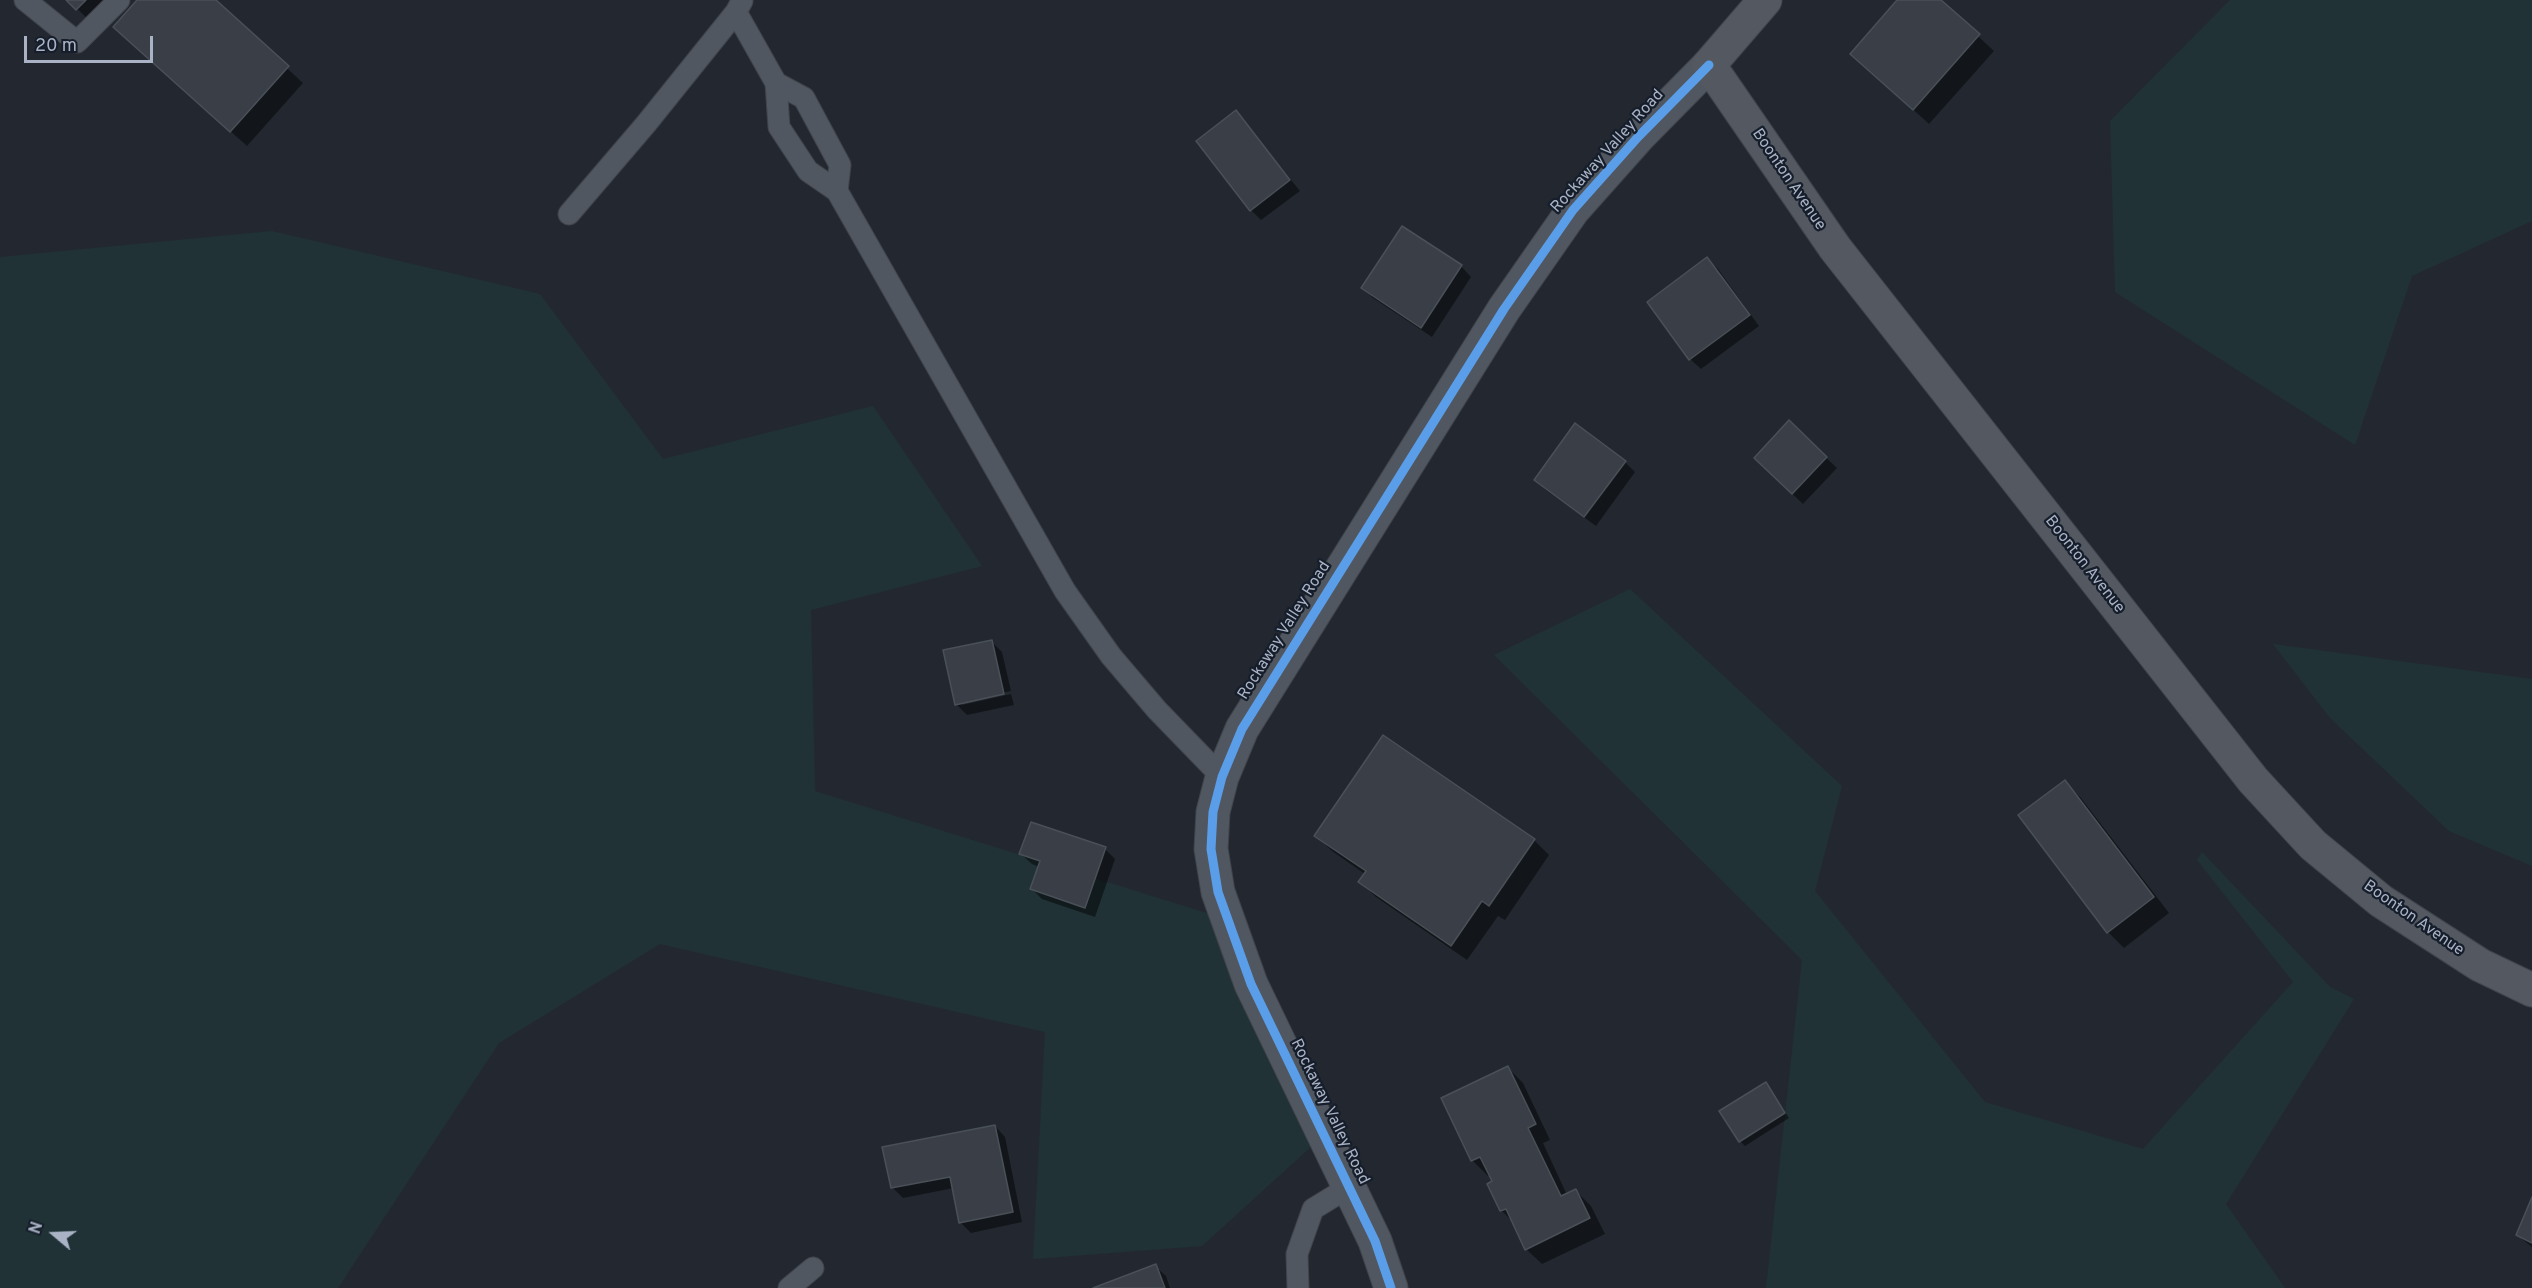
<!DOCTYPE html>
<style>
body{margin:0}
#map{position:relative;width:2532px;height:1288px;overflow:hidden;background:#232830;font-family:Overpass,sans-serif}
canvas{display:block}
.north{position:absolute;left:24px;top:1204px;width:60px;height:60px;-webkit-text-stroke:4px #161e2b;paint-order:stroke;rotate:289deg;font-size:16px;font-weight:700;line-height:24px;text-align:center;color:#a9b3c5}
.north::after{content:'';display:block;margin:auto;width:21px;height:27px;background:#a9b3c5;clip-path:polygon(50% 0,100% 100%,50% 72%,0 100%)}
.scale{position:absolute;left:24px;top:36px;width:129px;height:27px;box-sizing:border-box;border:3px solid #a9b3c5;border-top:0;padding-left:8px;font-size:18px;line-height:21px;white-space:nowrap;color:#a9b3c5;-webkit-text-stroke:4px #161e2b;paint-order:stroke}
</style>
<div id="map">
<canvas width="2532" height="1288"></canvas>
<div class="north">N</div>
<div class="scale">20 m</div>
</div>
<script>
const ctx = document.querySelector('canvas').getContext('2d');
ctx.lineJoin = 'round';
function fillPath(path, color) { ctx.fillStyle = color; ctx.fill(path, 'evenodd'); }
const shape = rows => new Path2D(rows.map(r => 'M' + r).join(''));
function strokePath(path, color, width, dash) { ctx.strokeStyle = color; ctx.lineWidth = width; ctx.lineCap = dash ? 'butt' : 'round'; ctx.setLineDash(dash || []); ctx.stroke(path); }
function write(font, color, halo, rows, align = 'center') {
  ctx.font = font + ' Overpass,sans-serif'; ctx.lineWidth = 4.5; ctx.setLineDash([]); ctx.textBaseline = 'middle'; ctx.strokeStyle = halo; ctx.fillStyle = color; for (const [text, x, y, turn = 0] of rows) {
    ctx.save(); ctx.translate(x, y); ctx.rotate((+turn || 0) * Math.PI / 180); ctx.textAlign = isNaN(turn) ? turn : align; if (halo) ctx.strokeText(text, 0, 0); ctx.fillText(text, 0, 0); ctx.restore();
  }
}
const green = shape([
 [2230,0,2532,0,2532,221,2412,276,2355,445,2115,292,2110,121],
 [272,231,540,294,663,459,873,406,982,566,811,610,815,791,1229,920,1326,1133,1202,1246,1033,1259,1045,1032,660,944,499,1043,338,1288,0,1288,0,257],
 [1630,589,1842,786,1815,891,1985,1102,2143,1149,2293,982,2197,860,2202,852,2330,987,2354,999,2226,1204,2285,1288,1766,1288,1802,960,1494,655],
 [2273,644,2532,679,2532,866,2449,831,2330,718]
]);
const shadow = shape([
 [68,0,116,0,93,24],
 [139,0,213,0,303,83,247,146,130,42],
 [1899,0,1939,0,1994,51,1929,124,1852,54],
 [1236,112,1300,191,1261,220,1251,210],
 [1707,259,1718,269,1759,326,1701,369,1690,359],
 [1461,266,1471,277,1432,337,1373,298,1363,288],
 [1789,422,1837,468,1803,504,1766,469],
 [1625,462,1635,472,1596,526,1546,490,1536,480],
 [991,641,1002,652,1011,691,962,702,962,705,1011,694,1014,705,967,715,956,704],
 [2065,782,2081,798,2169,913,2124,948,2108,932,2020,816],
 [1316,835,1534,840,1549,855,1505,920,1498,916,1467,960,1376,897,1360,882,1365,874,1332,851],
 [1105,849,1115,859,1095,917,1042,899,1032,889,1039,867,1032,864,1021,854],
 [1508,1068,1523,1083,1550,1140,1543,1143,1567,1195,1576,1191,1591,1206,1605,1234,1542,1264,1526,1249,1514,1223,1502,1211,1489,1185,1494,1182,1490,1175,1488,1176,1472,1160],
 [1766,1083,1789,1118,1745,1146,1740,1141],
 [995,1126,1005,1137,1022,1222,971,1233,960,1222,954,1188,903,1198,892,1187],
 [2532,1201,2532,1247,2517,1235],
 [1155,1266,1166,1276,1170,1288,1097,1288]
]);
const building = shape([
 [66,0,86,0,76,10,66,0],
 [137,0,216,0,289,66,230,132,113,27,137,0],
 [1897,0,1941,0,1980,34,1913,110,1850,54,1897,0],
 [1236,110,1290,180,1250,211,1196,141,1236,110],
 [1402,226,1462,265,1421,328,1361,288,1402,226],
 [1707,257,1750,315,1689,360,1647,302,1707,257],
 [1789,420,1827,457,1792,494,1754,458,1789,420],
 [1575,423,1626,461,1584,517,1534,480,1575,423],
 [992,640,1004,694,955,705,943,650,992,640],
 [1383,735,1535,839,1489,906,1482,901,1451,946,1358,882,1366,871,1314,836,1383,735],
 [2065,780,2154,897,2107,933,2018,815,2065,780],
 [1031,822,1106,847,1085,908,1030,889,1040,861,1019,854,1031,822],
 [1508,1066,1536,1124,1528,1128,1561,1196,1576,1189,1590,1218,1525,1250,1506,1209,1500,1211,1487,1184,1492,1181,1480,1157,1471,1161,1441,1098,1508,1066],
 [1766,1082,1785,1113,1739,1142,1719,1111,1766,1082],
 [995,1125,1013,1212,959,1223,950,1177,891,1188,882,1147,995,1125],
 [2532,1197,2532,1243,2516,1235,2532,1197],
 [1156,1264,1165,1288,1093,1288,1156,1264]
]);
const service = shape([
 [25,0,77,42,119,0],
 [736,12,776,83,779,127,808,171,837,191,1065,591,1111,656,1157,710,1222,777],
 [776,83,804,98,840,165,837,191],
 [569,214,646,124,736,12,742,1],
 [789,1288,813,1268],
 [1298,1288,1297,1254,1313,1209,1349,1187]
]);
const tertiary = shape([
 [1391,1288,1375,1241,1251,984,1218,892,1211,849,1213,812,1222,777,1242,729,1504,309,1573,210,1638,137,1709,65]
]);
const primary = shape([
 [1765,0,1709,65,1835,248,2253,780,2313,845,2381,901,2480,965,2532,990]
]);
const cycleway = shape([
 [1391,1288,1375,1241,1251,984,1218,892,1211,849,1213,812,1222,777,1242,729,1504,309,1573,210,1638,137,1709,65]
]);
const streetNames = [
 ["Rockaway Valley Road",1608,152,-48],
 ["Boonton Avenue",1788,180,56],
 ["Boonton Avenue",2084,565,52],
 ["Rockaway Valley Road",1285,631,-58],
 ["Boonton Avenue",2413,919,35],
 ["Rockaway Valley Road",1329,1112,64]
];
fillPath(green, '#203236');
fillPath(shadow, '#0007');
fillPath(building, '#3a3f47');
strokePath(building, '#4a5058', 1.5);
strokePath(service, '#40444b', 23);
strokePath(tertiary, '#40444b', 35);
strokePath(primary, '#40454e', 35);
strokePath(service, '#515760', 21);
strokePath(tertiary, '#515760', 33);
strokePath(primary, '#545961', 33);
strokePath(cycleway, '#5a9eea', 9);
write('16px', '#a9b3c5', '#161e2b', streetNames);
</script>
